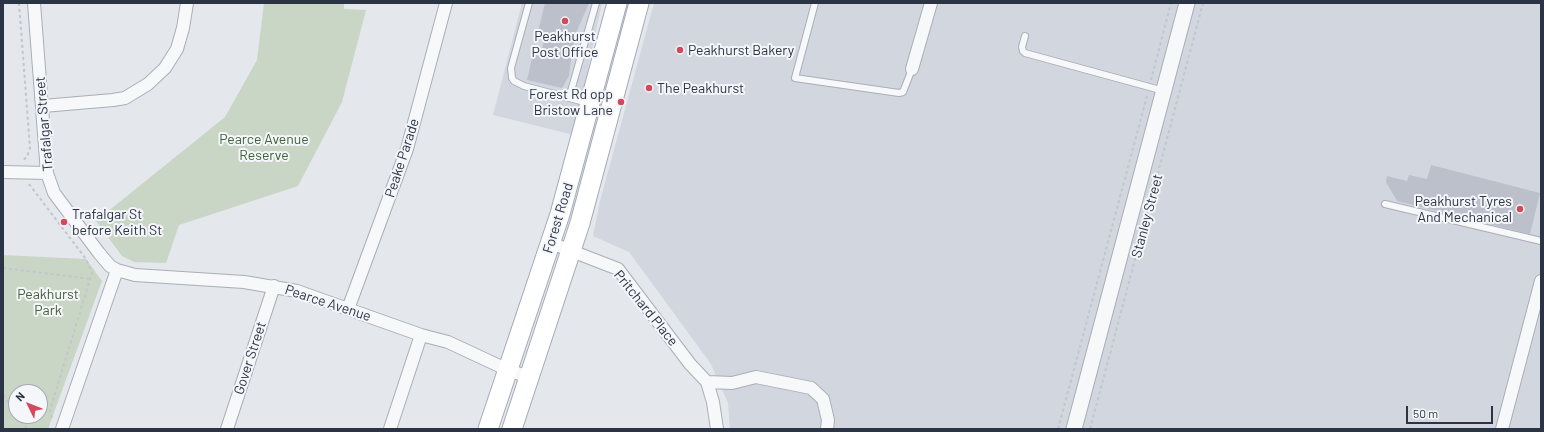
<!DOCTYPE html>
<style>
body{margin:0}
#map{position:relative;width:1544px;height:432px;overflow:hidden;background:#e4e7ec;font-family:Barlow,sans-serif}
canvas{display:block}
.frame{position:absolute;inset:0;border:4px solid #2b3445;pointer-events:none}
.north{position:absolute;left:8px;top:384px;width:40px;height:40px;box-sizing:border-box;background:#f4f6f9;border:1px solid #a4a8b1;border-radius:50%;rotate:313deg;font-size:11px;font-weight:700;line-height:16px;text-align:center;color:#2b3445}
.north::after{content:'';display:block;margin:auto;width:14px;height:18px;background:#d1495b;clip-path:polygon(50% 0,100% 100%,50% 72%,0 100%)}
.scale{position:absolute;left:1406px;top:406px;width:87px;height:18px;box-sizing:border-box;border:2px solid #2b3445;border-top:0;padding-left:5px;font-size:12px;line-height:14px;white-space:nowrap;color:#2b3445;-webkit-text-stroke:3px #f4f6f9;paint-order:stroke}
</style>
<div id="map">
<canvas width="1544" height="432"></canvas>
<div class="frame"></div>
<div class="north">N</div>
<div class="scale">50 m</div>
</div>
<script>
const ctx = document.querySelector('canvas').getContext('2d');
ctx.lineJoin = 'round';
function fillPath(path, color) { ctx.fillStyle = color; ctx.fill(path, 'evenodd'); }
const shape = rows => new Path2D(rows.map(r => 'M' + r).join(''));
function strokePath(path, color, width, dash) { ctx.strokeStyle = color; ctx.lineWidth = width; ctx.lineCap = dash ? 'butt' : 'round'; ctx.setLineDash(dash || []); ctx.stroke(path); }
function write(font, color, halo, rows, align = 'center') {
  ctx.font = font + ' Barlow,sans-serif'; ctx.lineWidth = 4; ctx.setLineDash([]); ctx.textBaseline = 'middle'; ctx.strokeStyle = halo; ctx.fillStyle = color; for (const [text, x, y, turn = 0] of rows) {
    ctx.save(); ctx.translate(x, y); ctx.rotate((+turn || 0) * Math.PI / 180); ctx.textAlign = isNaN(turn) ? turn : align; if (halo) ctx.strokeText(text, 0, 0); ctx.fillText(text, 0, 0); ctx.restore();
  }
}
const built = shape([
 [522,3,602,3,574,135,493,115],
 [654,3,1541,3,1541,429,730,429,728,403,711,364,629,252,593,236,600,201]
]);
const green = shape([
 [264,3,316,4,317,3,344,3,344,9,366,10,342,102,298,186,179,225,166,263,134,262,122,256,96,221,225,117,257,60],
 [3,255,86,259,102,281,48,429,3,429],
 [16,392,40,392,40,416,16,416]
]);
const building = shape([
 [545,3,589,3,576,33,572,52,569,76,562,88,527,80,533,54,540,56,546,34,538,32],
 [1431,165,1540,193,1530,234,1397,201,1386,182,1387,176,1407,181,1409,175,1427,179]
]);
const path = shape([
 [19,3,30,148,27,157,23,160],
 [1151,80,1171,3],
 [29,184,86,259,92,273,50,410,52,419],
 [3,268,91,279],
 [3,388,3,389],
 [3,395,16,413],
 [18,416,27,429],
 [1058,429,1147,96],
 [1090,429,1203,3]
]);
const service = shape([
 [529,3,511,68,512,78,514,81,524,86,588,103],
 [815,3,795,78,899,93,903,92,912,69],
 [1025,36,1022,47,1023,51,1025,53,1164,91],
 [569,98,596,3],
 [1385,204,1541,241]
]);
const minor = shape([
 [34,3,47,173,54,193,99,253,110,266,117,270,135,275,244,282,297,291,421,335,448,342,508,370,529,377],
 [912,69,931,3],
 [43,106,113,100,125,98,148,84,165,68,177,49,183,28,187,3],
 [3,172,47,173],
 [551,243,618,269,690,364,707,382,713,402,717,429],
 [348,309,407,149,446,3],
 [707,382,732,383,756,377,811,388,823,399,828,420,827,429],
 [62,429,117,270],
 [227,429,274,286],
 [390,429,421,335],
 [1502,429,1541,281]
]);
const tertiary = shape([
 [1074,429,1187,3]
]);
const primary = shape([
 [488,429,560,214,617,3],
 [512,429,580,223,639,3]
]);
const markers = [
 [565,21,4,"#d1495b"],
 [680,50,4,"#d1495b"],
 [649,88,4,"#d1495b"],
 [621,102,4,"#d1495b"],
 [1520,209,4,"#d1495b"],
 [64,222,4,"#d1495b"]
];
const poiNames = [
 ["Peakhurst",565,36,"center"],
 ["Post Office",565,52,"center"],
 ["Peakhurst Bakery",688,50],
 ["The Peakhurst",657,88],
 ["Forest Rd opp",613,94,"right"],
 ["Bristow Lane",613,110,"right"],
 ["Peakhurst Tyres",1512,201,"right"],
 ["And Mechanical",1512,217,"right"],
 ["Trafalgar St",72,214],
 ["before Keith St",72,230]
];
const streetNames = [
 ["Trafalgar Street",44,124,-95],
 ["Peake Parade",402,158,-72],
 ["Stanley Street",1147,216,-75],
 ["Forest Road",558,218,-73],
 ["Pearce Avenue",328,303,18],
 ["Pritchard Place",646,308,51],
 ["Gover Street",250,358,-72]
];
const parkNames = [
 ["Pearce Avenue",264,139],
 ["Reserve",264,155],
 ["Peakhurst",48,294],
 ["Park",48,310]
];
fillPath(built, '#d2d6de');
fillPath(green, '#c9d6c5');
fillPath(building, '#bbc0ca');
strokePath(service, '#a9aeb7', 8);
strokePath(minor, '#a9aeb7', 14);
strokePath(tertiary, '#a9aeb7', 17);
strokePath(primary, '#a3abb8', 21);
strokePath(path, '#c2c5cb', 2, [3, 3]);
strokePath(service, '#f7f8fa', 6);
strokePath(minor, '#f7f8fa', 12);
strokePath(tertiary, '#f7f8fa', 15);
strokePath(primary, '#fff', 19);
for (const [x, y, r, color] of markers) { const dot = new Path2D(); dot.arc(x, y, r, 0, 2 * Math.PI); ctx.fillStyle = color; ctx.fill(dot); strokePath(dot, '#f4f6f9', 1.5); }
write('14px', '#2b3445', '#f4f6f9', poiNames, 'left');
write('14px', '#2b3445', '#f4f6f9', streetNames);
write('14px', '#3f6138', '#f4f6f9', parkNames);
</script>
